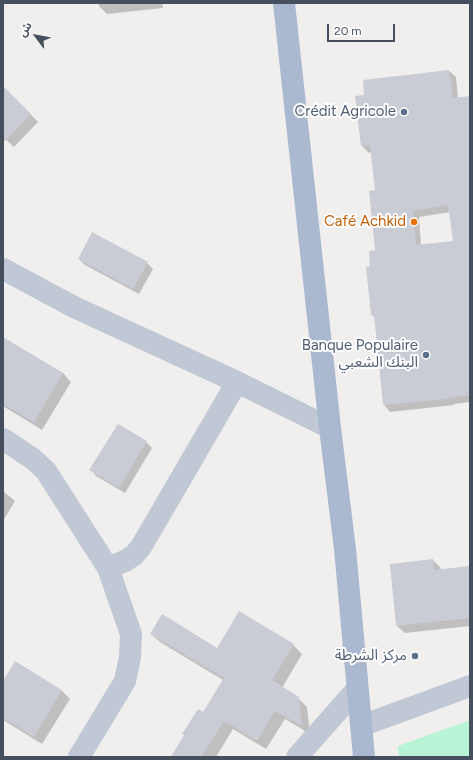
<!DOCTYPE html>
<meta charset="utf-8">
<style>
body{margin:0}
#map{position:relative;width:473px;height:760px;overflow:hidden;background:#f1eeee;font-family:Figtree,"Noto Sans Arabic",sans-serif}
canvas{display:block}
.frame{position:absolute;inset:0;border:4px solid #454f5e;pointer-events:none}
.north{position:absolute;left:16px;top:16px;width:40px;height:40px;-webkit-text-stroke:3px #fff;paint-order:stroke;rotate:302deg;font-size:11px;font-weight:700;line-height:16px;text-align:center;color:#454f5e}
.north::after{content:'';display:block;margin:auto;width:14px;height:18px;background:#454f5e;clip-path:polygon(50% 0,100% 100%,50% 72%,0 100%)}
.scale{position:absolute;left:327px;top:24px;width:68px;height:18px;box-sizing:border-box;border:2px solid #454f5e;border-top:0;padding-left:5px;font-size:12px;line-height:14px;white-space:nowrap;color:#454f5e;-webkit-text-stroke:3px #fff;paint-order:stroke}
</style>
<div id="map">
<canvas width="473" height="760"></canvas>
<div class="frame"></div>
<div class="north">ش</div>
<div class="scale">20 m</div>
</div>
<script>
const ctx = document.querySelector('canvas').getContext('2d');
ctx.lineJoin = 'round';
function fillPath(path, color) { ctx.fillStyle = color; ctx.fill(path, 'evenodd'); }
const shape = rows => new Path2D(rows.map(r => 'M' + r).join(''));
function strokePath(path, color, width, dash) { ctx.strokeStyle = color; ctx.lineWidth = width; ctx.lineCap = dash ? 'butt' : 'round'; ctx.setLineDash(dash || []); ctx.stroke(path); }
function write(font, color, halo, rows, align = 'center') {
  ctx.font = font + ' Figtree,"Noto Sans Arabic",sans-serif'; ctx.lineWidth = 4; ctx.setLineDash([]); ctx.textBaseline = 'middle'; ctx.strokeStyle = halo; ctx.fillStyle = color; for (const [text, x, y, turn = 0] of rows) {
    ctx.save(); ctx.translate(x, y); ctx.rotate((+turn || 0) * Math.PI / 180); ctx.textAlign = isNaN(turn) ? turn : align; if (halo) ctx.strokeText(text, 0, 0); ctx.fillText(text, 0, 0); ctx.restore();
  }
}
const green = shape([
 [470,720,470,757,399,757,398,746]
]);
const shadow = shape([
 [98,3,162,3,163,8,107,14,99,6],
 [449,71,456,77,458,99,470,97,470,402,454,404,454,405,390,412,384,405,376,318,372,315,371,267,376,251,376,191,371,152,369,153,362,146],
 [450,212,454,242,421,245,419,217],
 [3,87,38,122,14,147,3,137],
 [79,259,147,263,153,269,139,294,85,265],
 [3,338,63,373,71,382,42,430,3,406],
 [146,442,152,448,125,493,96,476,91,470],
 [3,491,15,501,3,521],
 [433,560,440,567,441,570,470,567,470,626,405,633,397,626,391,565],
 [151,634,217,649,293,645,302,654,282,688,298,698,307,707,310,734,285,719,266,749,233,729,216,757,172,757,203,714,223,680,160,642],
 [3,683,62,691,70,699,42,744,3,720]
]);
const building = shape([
 [449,70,453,98,470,96,470,395,448,398,448,399,383,405,374,315,371,315,366,267,370,266,369,251,375,250,369,191,375,190,370,145,361,146,355,96,364,95,363,80],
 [448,205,453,241,416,245,413,211],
 [3,86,31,114,3,143],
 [92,232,148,262,133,289,78,259],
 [3,337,63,373,34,422,3,404],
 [118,424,147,441,119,488,89,470],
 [433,559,434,570,470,566,470,618,396,626,390,564],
 [239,611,294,644,272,680,299,697,302,726,275,711,257,741,224,721,201,757,171,757,184,735,182,734,198,709,203,712,224,678,150,634,162,614,217,648],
 [15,661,62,690,34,737,3,718,3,681]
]);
const minor = shape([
 [3,269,74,307,237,382,330,428],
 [3,439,33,459,46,471,108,568,131,634,130,657,125,681,79,757],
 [108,568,125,561,134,555,141,547,237,382],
 [361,726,470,686],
 [297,757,357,689]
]);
const major = shape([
 [284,3,330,428,345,549,364,757]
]);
const markers = [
 [404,112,4,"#5c6f8a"],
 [414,222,4,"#e8710a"],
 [426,355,4,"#5c6f8a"],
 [415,656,4,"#5c6f8a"]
];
const serviceNames = [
 ["Crédit Agricole",396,112],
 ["Banque Populaire",418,346],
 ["البنك الشعبي",418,363],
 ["مركز الشرطة",407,656]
];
const foodNames = [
 ["Café Achkid",406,222]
];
fillPath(green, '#b8f3d6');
fillPath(shadow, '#0003');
fillPath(building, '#caccd5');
strokePath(minor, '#c0c8d5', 22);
strokePath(major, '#abb9d0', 22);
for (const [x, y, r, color] of markers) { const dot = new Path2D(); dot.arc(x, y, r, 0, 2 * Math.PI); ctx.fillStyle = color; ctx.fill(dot); strokePath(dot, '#fff', 1.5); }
write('15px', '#4e5e75', '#fff', serviceNames, 'right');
write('15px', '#c56008', '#fff', foodNames, 'right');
</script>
